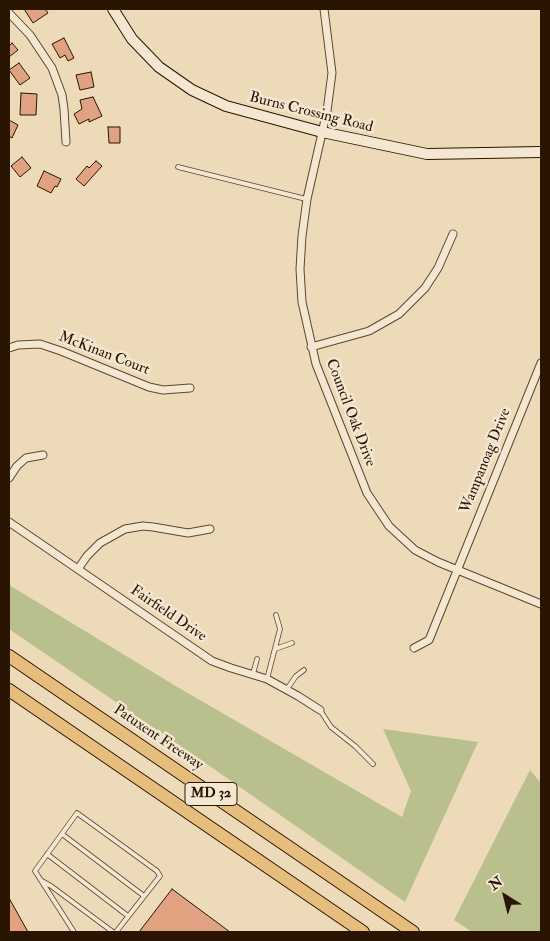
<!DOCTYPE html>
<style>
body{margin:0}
#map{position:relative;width:550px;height:941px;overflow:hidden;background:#eddab9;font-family:"IM FELL Double Pica",serif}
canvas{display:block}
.frame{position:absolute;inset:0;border:10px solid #2a1402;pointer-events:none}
.north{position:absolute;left:480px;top:871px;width:50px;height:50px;-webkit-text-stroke:4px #f3e7d2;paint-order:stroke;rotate:324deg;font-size:14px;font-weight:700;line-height:20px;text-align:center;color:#2a1402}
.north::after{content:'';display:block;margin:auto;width:18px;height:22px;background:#2a1402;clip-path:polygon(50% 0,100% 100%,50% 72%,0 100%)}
</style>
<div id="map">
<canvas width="550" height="941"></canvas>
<div class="frame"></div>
<div class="north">N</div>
</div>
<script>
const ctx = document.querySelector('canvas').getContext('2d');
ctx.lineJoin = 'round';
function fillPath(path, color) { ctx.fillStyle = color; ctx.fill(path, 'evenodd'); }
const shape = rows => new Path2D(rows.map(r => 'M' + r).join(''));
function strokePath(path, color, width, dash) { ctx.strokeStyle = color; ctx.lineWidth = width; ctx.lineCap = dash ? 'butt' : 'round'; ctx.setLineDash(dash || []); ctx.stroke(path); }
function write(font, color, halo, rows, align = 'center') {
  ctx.font = font + ' "IM FELL Double Pica",serif'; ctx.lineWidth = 5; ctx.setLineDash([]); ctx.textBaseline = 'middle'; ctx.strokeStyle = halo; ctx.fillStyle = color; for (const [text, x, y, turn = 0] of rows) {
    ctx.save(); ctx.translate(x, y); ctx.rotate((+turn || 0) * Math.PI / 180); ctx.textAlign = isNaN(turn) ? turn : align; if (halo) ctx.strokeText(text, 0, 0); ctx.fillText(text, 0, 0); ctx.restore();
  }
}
const green = shape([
 [9,585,179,688,402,817,411,791,383,729,478,742,405,902,214,769,9,629],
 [530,770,541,783,541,932,472,932,454,920]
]);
const building = shape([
 [24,9,45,9,48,13,33,23,24,9],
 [64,38,74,58,68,61,65,55,60,58,52,44,64,38],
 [12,43,18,50,9,57,9,46,12,43],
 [19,63,30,78,20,85,9,70,19,63],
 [91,72,94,87,80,90,76,75,91,72],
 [21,93,37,94,36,115,20,115,21,93],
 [93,97,102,116,89,122,89,119,79,124,74,114,82,109,80,100,93,97],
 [9,120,18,125,12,138,9,136,9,120],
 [108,127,120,127,120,143,109,143,108,127],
 [22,157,31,168,20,177,11,166,22,157],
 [96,161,102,166,84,186,76,179,87,166,89,168,96,161],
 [44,171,61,179,57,187,55,186,51,193,37,186,44,171],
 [172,889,230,932,139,932,172,889],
 [9,898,28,932,9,932,9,898]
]);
const lane = shape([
 [178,167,306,199],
 [275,649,292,643],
 [253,674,257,659],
 [267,679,280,629,276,615],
 [287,689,296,676,304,670],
 [320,710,331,727,355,746,373,764],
 [62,834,144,896],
 [47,854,128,916],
 [42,881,51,886,113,932],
 [74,932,35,871,77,813,157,871,160,876,116,932]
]);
const street = shape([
 [324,9,332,73,327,111,307,199,302,236,300,269,302,302,316,364,367,493,389,526,415,550,438,562,541,604],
 [9,13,30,35,52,68,62,95,64,109,66,142],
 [311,347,369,331,399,314,425,288,438,268,453,234],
 [9,348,18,345,40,344,61,351,149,387,163,390,190,388],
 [9,478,17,466,26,458,43,455],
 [9,522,212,661,231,668,267,679,298,696,320,710],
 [78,569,87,556,100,543,125,529,143,526,153,527,188,533,210,529],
 [414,648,429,640,541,363]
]);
const secondary = shape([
 [113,9,132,39,159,67,192,90,226,106,322,132,427,154,541,152]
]);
const highway = shape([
 [9,656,413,932],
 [9,690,363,932]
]);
const shields = [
 [211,794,52]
];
const shieldNames = [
 ["MD 32",211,794]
];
const streetNames = [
 ["Burns Crossing Road",311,113,14],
 ["McKinan Court",104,354,21],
 ["Council Oak Drive",350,413,69],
 ["Wampanoag Drive",486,461,-68],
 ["Fairfield Drive",168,614,34],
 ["Patuxent Freeway",158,738,34]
];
fillPath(green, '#babf8e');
fillPath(building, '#e1a281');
strokePath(building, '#2a1402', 1);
strokePath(lane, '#5b4630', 5.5);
strokePath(street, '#5b4630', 9);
strokePath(secondary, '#2a1402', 12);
strokePath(highway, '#2a1402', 14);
strokePath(lane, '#f3e7d2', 4);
strokePath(street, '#f3e7d2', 7);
strokePath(secondary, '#f3e7d2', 10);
strokePath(highway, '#e6bd7c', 12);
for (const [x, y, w] of shields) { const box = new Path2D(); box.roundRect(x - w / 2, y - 11.5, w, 23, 4); ctx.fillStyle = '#f3e7d2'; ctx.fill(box); strokePath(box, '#2a1402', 1); }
write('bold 14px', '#2a1402', null, shieldNames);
write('15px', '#2a1402', '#f3e7d2', streetNames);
</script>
